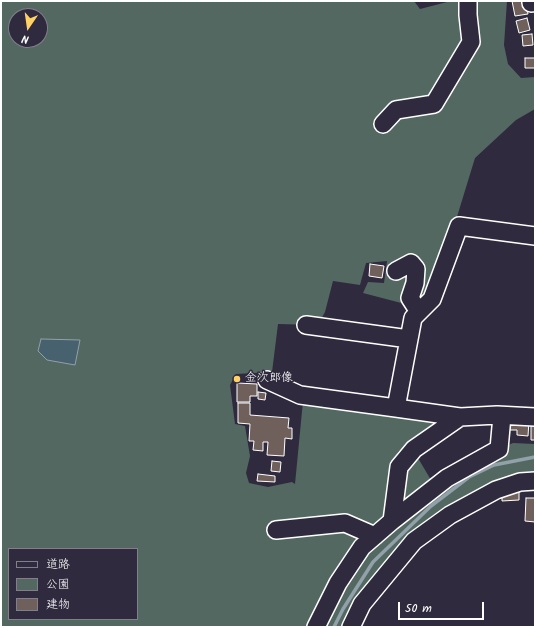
<!DOCTYPE html>
<meta charset="utf-8">
<style>
body{margin:0}
#map{position:relative;width:536px;height:628px;overflow:hidden;background:#2f2a3d;font-family:Kalam,"Klee One",sans-serif}
canvas{display:block}
.frame{position:absolute;inset:0;border:2px solid #fff;pointer-events:none}
.legend{position:absolute;left:8px;top:548px;width:130px;height:72px;box-sizing:border-box;background:#2f2a3d;border:1px solid #827f8b;margin:0;padding:5px 7px;list-style:none;font-size:12px;color:#fff}
.legend li{display:flex;align-items:center;gap:8px;height:20px}
.legend b{width:20px;border:1px solid #827f8b}
.north{position:absolute;left:8px;top:8px;width:40px;height:40px;box-sizing:border-box;background:#2f2a3d;border:1px solid #827f8b;border-radius:50%;rotate:193deg;font-size:11px;font-weight:700;line-height:16px;text-align:center;color:#fff}
.north::after{content:'';display:block;margin:auto;width:14px;height:18px;background:#ffd166;clip-path:polygon(50% 0,100% 100%,50% 72%,0 100%)}
.scale{position:absolute;left:398px;top:602px;width:86px;height:18px;box-sizing:border-box;border:2px solid #fff;border-top:0;padding-left:5px;font-size:12px;line-height:14px;white-space:nowrap;color:#fff;-webkit-text-stroke:3px #2f2a3d;paint-order:stroke}
</style>
<div id="map">
<canvas width="536" height="628"></canvas>
<div class="frame"></div>
<ul class="legend">
<li><b style="height:5px;background:#2f2a3d"></b>道路</li>
<li><b style="height:11px;background:#546862"></b>公園</li>
<li><b style="height:11px;background:#6f605c"></b>建物</li>
</ul>
<div class="north">N</div>
<div class="scale">50 m</div>
</div>
<script>
const ctx = document.querySelector('canvas').getContext('2d');
ctx.lineJoin = 'round';
function fillPath(path, color) { ctx.fillStyle = color; ctx.fill(path, 'evenodd'); }
const shape = rows => new Path2D(rows.map(r => 'M' + r).join(''));
function strokePath(path, color, width, dash) { ctx.strokeStyle = color; ctx.lineWidth = width; ctx.lineCap = dash ? 'butt' : 'round'; ctx.setLineDash(dash || []); ctx.stroke(path); }
function write(font, color, halo, rows, align = 'center') {
  ctx.font = font + ' Kalam,"Klee One",sans-serif'; ctx.lineWidth = 3; ctx.setLineDash([]); ctx.textBaseline = 'middle'; ctx.strokeStyle = halo; ctx.fillStyle = color; for (const [text, x, y, turn = 0] of rows) {
    ctx.save(); ctx.translate(x, y); ctx.rotate((+turn || 0) * Math.PI / 180); ctx.textAlign = isNaN(turn) ? turn : align; if (halo) ctx.strokeText(text, 0, 0); ctx.fillText(text, 0, 0); ctx.restore();
  }
}
const green = shape([
 [1,1,414,1,420,9,451,1,507,1,504,45,508,64,521,78,535,77,535,109,516,120,475,158,441,269,428,302,405,304,363,293,368,282,384,283,387,261,366,263,360,285,333,281,325,312,318,325,278,324,272,372,236,374,230,385,235,424,245,426,250,456,246,473,249,483,268,487,292,482,295,484,303,401,439,419,398,452,390,485,385,522,311,627,1,627],
 [16,16,40,16,40,40,16,40],
 [9,549,137,549,137,619,9,619],
 [513,443,535,444,535,481,503,483,414,541,347,627,321,627,353,568,370,545,482,457],
 [415,453,431,480,397,505,405,463]
]);
const water = shape([
 [41,339,80,340,75,365,47,360,38,351,41,339]
]);
const stream = shape([
 [334,627,343,609,373,562,431,506,469,477,494,465,535,457]
]);
const building = shape([
 [512,1,528,1,526,3,528,14,515,16,512,1],
 [527,18,530,30,519,33,516,21,527,18],
 [532,34,533,45,523,46,522,35,532,34],
 [525,58,535,58,535,68,525,68,525,58],
 [370,264,384,266,382,278,369,276,370,264],
 [237,383,257,384,257,396,250,396,250,402,237,402,237,383],
 [258,392,266,393,265,400,258,399,258,392],
 [238,403,250,403,250,415,289,418,288,428,292,428,292,439,285,438,284,456,267,455,268,442,263,442,263,451,253,450,254,441,249,441,250,424,238,423,238,403],
 [509,420,529,421,528,436,517,435,517,430,508,430,509,420],
 [531,421,535,421,535,440,531,440,531,421],
 [272,461,281,462,280,472,271,471,272,461],
 [258,474,275,476,275,482,257,481,258,474],
 [502,490,519,490,519,500,502,501,502,490],
 [526,498,535,498,535,522,525,521,526,498]
]);
const minor = shape([
 [531,1,531,3],
 [383,124,396,110,434,104,471,42,468,15,468,1],
 [396,271,411,263,416,269,415,283,410,298,419,312],
 [306,325,409,339],
 [267,380,300,395,396,408,460,417,497,415,535,417],
 [396,408,413,318,432,299,459,226,535,236],
 [392,521,447,478,499,449,502,416],
 [276,530,345,523,375,536],
 [316,627,338,583,362,547,392,521,399,467,414,449,460,417],
 [351,627,362,604,414,541,450,515,496,490,520,482,535,481]
]);
const markers = [
 [237,379,4,"#ffd166"]
];
const poiNames = [
 ["金次郎像",245,379]
];
fillPath(green, '#546862');
fillPath(water, '#48616f');
strokePath(water, '#91a0a9', 1);
strokePath(stream, '#91a0a9', 3.5);
fillPath(building, '#6f605c');
strokePath(building, '#fff', 1);
strokePath(minor, '#fff', 20);
strokePath(minor, '#2f2a3d', 17);
for (const [x, y, r, color] of markers) { const dot = new Path2D(); dot.arc(x, y, r, 0, 2 * Math.PI); ctx.fillStyle = color; ctx.fill(dot); strokePath(dot, '#2f2a3d', 1.5); }
write('12px', '#fff', '#2f2a3d', poiNames, 'left');
</script>
